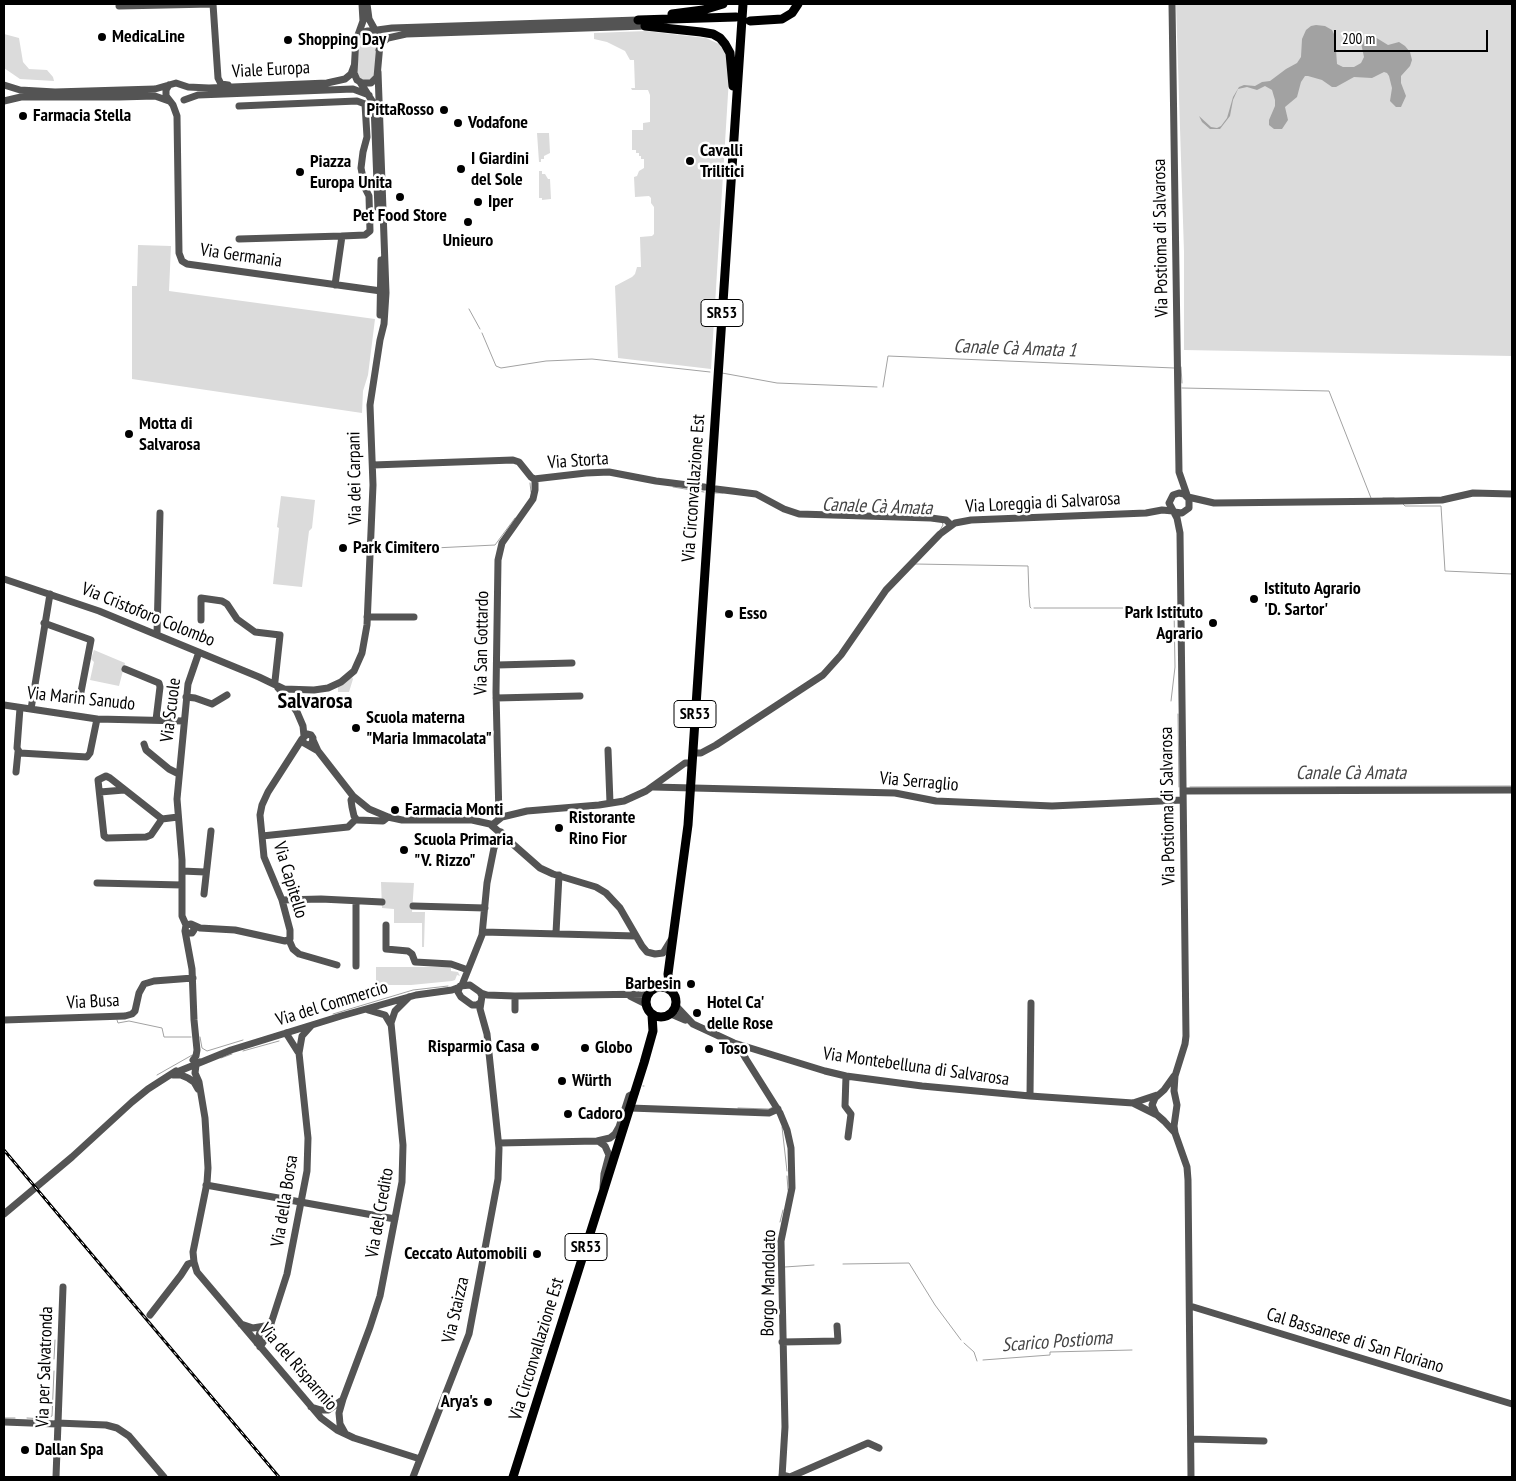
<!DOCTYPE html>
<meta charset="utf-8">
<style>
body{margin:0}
#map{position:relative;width:1516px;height:1481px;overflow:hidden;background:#fff;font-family:"PT Sans Narrow",sans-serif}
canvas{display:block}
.frame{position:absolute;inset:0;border:5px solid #000;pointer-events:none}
.scale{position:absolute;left:1334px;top:30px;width:154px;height:22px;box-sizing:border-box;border:2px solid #000;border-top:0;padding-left:6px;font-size:15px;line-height:18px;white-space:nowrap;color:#000;-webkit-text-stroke:4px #fff;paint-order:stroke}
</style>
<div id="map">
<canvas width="1516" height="1481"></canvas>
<div class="frame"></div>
<div class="scale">200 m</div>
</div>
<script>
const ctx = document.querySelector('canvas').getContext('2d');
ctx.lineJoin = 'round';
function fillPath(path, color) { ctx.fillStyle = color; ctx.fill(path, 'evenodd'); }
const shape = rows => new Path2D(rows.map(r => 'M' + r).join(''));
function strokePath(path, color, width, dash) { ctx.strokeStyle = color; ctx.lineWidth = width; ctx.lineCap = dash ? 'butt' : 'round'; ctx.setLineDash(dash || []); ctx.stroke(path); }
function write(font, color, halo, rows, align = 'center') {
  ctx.font = font + ' "PT Sans Narrow",sans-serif'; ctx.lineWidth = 5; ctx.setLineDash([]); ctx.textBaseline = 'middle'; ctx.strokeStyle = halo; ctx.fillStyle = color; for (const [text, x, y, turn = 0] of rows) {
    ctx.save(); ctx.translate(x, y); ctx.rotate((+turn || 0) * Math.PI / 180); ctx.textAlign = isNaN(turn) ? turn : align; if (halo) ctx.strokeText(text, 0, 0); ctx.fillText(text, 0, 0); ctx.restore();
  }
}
const green = shape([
 [1176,4,1512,4,1512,356,1184,350,1184,252],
 [646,31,706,38,719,44,726,54,729,78,711,369,618,358,615,286,632,277,635,274,637,267,641,267,640,237,652,236,654,234,654,207,651,203,651,198,649,196,635,197,634,177,637,176,639,171,644,168,644,159,641,159,641,156,639,156,639,153,636,153,636,150,632,150,632,130,643,130,643,123,650,122,650,95,648,90,632,90,631,88,635,88,634,60,630,60,625,51,607,42,594,39,594,33],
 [4,34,19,38,23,62,29,69,47,70,53,77,54,81,20,79,4,68],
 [365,34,374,36,377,43,375,74,369,80,362,80,359,77,357,70,360,39],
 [537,133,549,133,550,153,544,156,544,159,541,159,541,162,539,162],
 [539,171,542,171,542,174,545,174,548,179,550,179,551,199,542,200,542,198,539,198],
 [138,245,171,246,169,291,375,319,368,375,363,391,362,413,132,379,132,286,137,286],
 [281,496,315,500,312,528,309,531,302,587,273,584,279,528,277,527],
 [94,650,125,663,119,686,90,680,94,662,91,659],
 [352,677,353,679,349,692,338,692,338,687],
 [381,882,414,883,412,912,425,912,424,947,422,947,422,923,394,923,394,909,382,908],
 [376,967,451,967,451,971,458,972,460,976,457,975,455,980,452,981,411,985,376,985]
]);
const water = shape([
 [1316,25,1325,26,1332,30,1335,36,1337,64,1343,67,1354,67,1361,63,1364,57,1361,43,1363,39,1366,36,1375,37,1388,45,1399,42,1405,46,1410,52,1412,60,1410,66,1401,76,1401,83,1406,96,1401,107,1396,107,1390,101,1392,88,1389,76,1387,73,1384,72,1372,78,1354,77,1336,87,1332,87,1322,80,1308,76,1305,76,1301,82,1297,97,1285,107,1288,120,1282,129,1274,129,1269,125,1269,120,1275,106,1275,100,1272,90,1265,86,1257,90,1247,87,1238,89,1233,100,1230,116,1220,129,1210,129,1202,122,1199,116,1211,127,1217,128,1221,126,1227,118,1233,97,1239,87,1244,85,1255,86,1262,82,1270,81,1286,69,1297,63,1301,57,1302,39,1306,30,1311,26]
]);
const stream = shape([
 [469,309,480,329],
 [482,333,496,366,501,368,546,361,592,359,710,372],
 [1181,367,1182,383],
 [722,373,777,383,877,387],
 [883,387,888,356,1174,368],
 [1182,388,1329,391,1371,498],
 [530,483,531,492],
 [673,487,704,492],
 [715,493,723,493],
 [1383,498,1394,498],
 [1403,504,1405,506,1441,506,1445,571,1512,574],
 [940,530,943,525,942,522],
 [374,551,495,545,515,518],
 [915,564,1028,566,1029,596,1030,607,1031,608],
 [1034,608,1174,608,1175,667,1171,701],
 [1178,714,1179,787],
 [1190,787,1512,786],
 [333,1014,413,990,448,986],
 [117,1020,118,1023,129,1021,162,1028,164,1037,191,1037],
 [200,1037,202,1048,207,1051,243,1040],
 [243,1051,279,1041],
 [221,1058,232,1054],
 [157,1075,194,1054],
 [643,1086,644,1086],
 [738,1108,769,1109,773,1107],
 [782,1127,787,1171],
 [787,1176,788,1190],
 [780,1222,783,1210],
 [843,1264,909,1263,935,1305,961,1340],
 [785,1267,814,1265],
 [964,1343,974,1352,977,1361],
 [54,1359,55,1340],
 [983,1360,1050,1355,1050,1352,1132,1350],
 [4,1418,15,1418],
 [27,1418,45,1419,52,1416,54,1371]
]);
const minor = shape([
 [213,4,218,78,221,84,228,85],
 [367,4,369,19,379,37,380,44,377,77,371,83,362,83,357,80,354,73,356,38,360,33,367,31,373,31,378,35],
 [1172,4,1179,472,1187,495],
 [119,6,212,4],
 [370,31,392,28,638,20],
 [358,35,363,21,362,4],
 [379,50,383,42,388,38,406,34,645,26],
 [360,82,374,104,378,210],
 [4,85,20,90,55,92,155,89,176,83,188,87,209,88,327,83,345,79,351,74,354,66],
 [169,85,166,90,166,96,173,105,177,116,179,253,182,261,187,264,381,291],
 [184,100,198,95,353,89,369,95],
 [4,101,21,97,119,97,155,96,169,101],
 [239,106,357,101,365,104,367,137,363,152,361,168,365,188,369,196,370,231,365,235,342,236],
 [239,239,342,236,335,285],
 [380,315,381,260],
 [373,465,513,460,519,462,531,477,534,479,586,473,609,472,656,481,704,487],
 [716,489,756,494,784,509,799,514,931,518,946,520,951,525],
 [1188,497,1214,503,1398,501,1442,500,1473,493,1512,494],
 [1174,512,1182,513,1189,508,1189,499,1184,494,1179,493,1173,495,1169,503,1177,518,1180,533,1186,1036,1185,1044,1175,1076,1174,1091,1177,1105,1174,1126,1175,1133,1187,1167,1188,1180,1191,1477],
 [4,579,99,611,259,677,284,689,314,690,328,688,341,682,354,671,362,653,367,625,373,485,370,405,380,340,384,324,386,293,378,72],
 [367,617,414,617],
 [201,620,201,598,222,601,227,604,237,619,255,632,280,635,275,681,274,684],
 [44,623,91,640,81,692],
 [157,634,160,513],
 [497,665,572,663],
 [125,669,159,683,160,687,156,720],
 [278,688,289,700,297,712,303,726,304,736],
 [186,697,195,698,212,704,227,695],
 [496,698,580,696],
 [4,705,97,719,184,721],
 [20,708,17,748,20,753,87,757,90,753,97,719],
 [31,709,50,594],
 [313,740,318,751,353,796,369,809,388,817,402,820,472,820,490,824,540,868,553,874,596,887,606,893,620,908,642,946,647,952,655,954,663,953,671,940],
 [144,744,146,750,169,769,179,774],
 [309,745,312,743,313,738,311,735,307,734,302,739,304,743,318,751],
 [608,750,610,803],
 [693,753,701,753,716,745,823,675,841,655,886,590,940,534,955,523,971,520,1146,513,1162,510,1173,511],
 [16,772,18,752],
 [653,787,895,793,936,801,1052,806,1183,800],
 [1183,791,1512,790],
 [100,792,124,790],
 [353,797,351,800,352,807,354,816,357,820,383,821,388,817],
 [499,818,496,692,498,560,502,543,533,499,535,490,535,479],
 [162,819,110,778,106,776,98,780,104,836,107,838,146,837,151,835,162,819,178,817],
 [492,825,502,817,527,811,599,805,624,801,646,791,685,763,692,763],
 [262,836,348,827,356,819],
 [182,871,205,872],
 [97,883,182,885],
 [204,894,211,831],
 [282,900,321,899,382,902],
 [356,902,356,966],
 [413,906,485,908],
 [186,925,182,916,182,860,177,799,188,684,199,652],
 [193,925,194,930,192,933,188,933,185,931,186,925,191,924,200,928,235,930,285,941,290,939,290,930,282,900,264,857,260,815,262,805,268,792,302,739],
 [386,925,386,949,408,951,412,954,415,962,451,964,468,970],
 [185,931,192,969,194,1020,197,1050,196,1056,193,1060],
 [483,932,636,936],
 [556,933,559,875],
 [289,940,293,949,299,954,337,965],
 [462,985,482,935,487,883,494,848,501,832],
 [481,993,487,995,515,996,648,994],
 [515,996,515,1010],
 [630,996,646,1004],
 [676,1006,693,1024,734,1043,825,1071,846,1076,922,1086,1030,1096,1133,1103,1157,1095],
 [368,1010,385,1015,391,1025],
 [671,1014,685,1020],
 [4,1020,125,1016,132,1014,135,1011,139,993,144,984,154,981,193,978],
 [286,1033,298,1052],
 [742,1046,742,1052,746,1059,780,1113,787,1130,791,1148,792,1188,781,1241,785,1427,782,1477],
 [200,1062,196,1065,195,1073,199,1082,205,1118,208,1168,207,1183,193,1252,194,1262,197,1272,321,1418,337,1430,354,1438,420,1459],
 [172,1074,231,1050,341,1016,416,995,452,990,460,987],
 [173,1075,181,1075,188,1078,194,1082,198,1089],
 [846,1076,845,1106,851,1114,848,1137],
 [1174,1076,1164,1090,1155,1098,1152,1105,1156,1114,1164,1121,1175,1133],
 [1030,1096,1031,1003],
 [1133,1103,1155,1114],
 [630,1108,769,1113,778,1109],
 [598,1141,605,1146,609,1155,604,1174,603,1187],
 [499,1143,597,1141,610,1138,615,1134,619,1127,629,1096,635,1093],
 [206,1185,395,1219],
 [4,1214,72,1157,132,1102,148,1089,176,1071],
 [1190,1306,1512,1404],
 [150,1315,181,1275,188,1264,194,1262],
 [241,1324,253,1328,265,1326],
 [782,1342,838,1341,837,1326],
 [257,1343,260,1332,270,1322],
 [260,1347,267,1336,287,1274,307,1171,308,1138,299,1053,302,1036,311,1026],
 [311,1407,321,1410,328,1410,341,1401],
 [4,1422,57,1424],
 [57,1423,106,1425,117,1428,129,1436,164,1477],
 [345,1433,340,1424,339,1413,343,1399,370,1327,380,1296,402,1182,403,1145,391,1023,395,1011,409,997],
 [1191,1439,1264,1441],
 [782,1475,790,1477,868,1443,879,1448],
 [56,1477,63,1287],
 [413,1477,469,1334,498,1179,499,1148,487,1034,480,1009,482,996,480,992,470,985,460,986,458,992,461,997,472,1005,477,1005,480,1003]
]);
const major = shape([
 [672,14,703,10,723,4],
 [638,20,736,17],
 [750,21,782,19,792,13,798,4],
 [645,26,701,32,713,34,720,38,725,44,730,53,733,86],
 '646 1002a15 15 0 1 1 30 0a15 15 0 1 1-30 0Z',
 [670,990,668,974,688,825,743,4],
 [513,1477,644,1063,653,1031,652,1015]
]);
const rail = shape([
 [4,1150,279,1477]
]);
const markers = [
 [102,37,5,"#000"],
 [288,40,5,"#000"],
 [444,110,5,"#000"],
 [23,116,5,"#000"],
 [458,123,5,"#000"],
 [690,161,5,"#000"],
 [461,169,5,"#000"],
 [300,172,5,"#000"],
 [400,197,5,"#000"],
 [478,202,5,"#000"],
 [468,222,5,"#000"],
 [129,434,5,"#000"],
 [343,548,5,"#000"],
 [1254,599,5,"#000"],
 [729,614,5,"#000"],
 [1213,623,5,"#000"],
 [356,728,5,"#000"],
 [395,810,5,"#000"],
 [559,828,5,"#000"],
 [404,850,5,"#000"],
 [691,984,5,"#000"],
 [697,1013,5,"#000"],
 [535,1047,5,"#000"],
 [585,1048,5,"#000"],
 [709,1049,5,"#000"],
 [562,1081,5,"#000"],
 [568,1114,5,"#000"],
 [537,1254,5,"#000"],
 [488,1402,5,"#000"],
 [25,1450,5,"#000"]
];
const shields = [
 [722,313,42],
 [695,714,42],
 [586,1247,42]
];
const shieldNames = [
 ["SR53",722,313],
 ["SR53",695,714],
 ["SR53",586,1247]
];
const poiNames = [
 ["MedicaLine",112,37],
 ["Shopping Day",298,40],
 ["PittaRosso",434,110,"right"],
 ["Farmacia Stella",33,116],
 ["Vodafone",468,123],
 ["Cavalli",700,151],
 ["Trilitici",700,172],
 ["I Giardini",471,159],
 ["del Sole",471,180],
 ["Piazza",310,162],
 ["Europa Unita",310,183],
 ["Iper",488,202],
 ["Pet Food Store",400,216,"center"],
 ["Unieuro",468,241,"center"],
 ["Motta di",139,424],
 ["Salvarosa",139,445],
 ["Park Cimitero",353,548],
 ["Istituto Agrario",1264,589],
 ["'D. Sartor'",1264,610],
 ["Park Istituto",1203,613,"right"],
 ["Agrario",1203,634,"right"],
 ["Esso",739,614],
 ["Scuola materna",366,718],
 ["\"Maria Immacolata\"",366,739],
 ["Farmacia Monti",405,810],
 ["Ristorante",569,818],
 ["Rino Fior",569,839],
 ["Scuola Primaria",414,840],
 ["\"V. Rizzo\"",414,861],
 ["Barbesin",681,984,"right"],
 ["Hotel Ca'",707,1003],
 ["delle Rose",707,1024],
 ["Risparmio Casa",525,1047,"right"],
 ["Globo",595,1048],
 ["Toso",719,1049],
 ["Würth",572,1081],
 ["Cadoro",578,1114],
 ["Ceccato Automobili",527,1254,"right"],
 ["Arya's",478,1402,"right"],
 ["Dallan Spa",35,1450]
];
const streetNames = [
 ["Viale Europa",271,70,-3],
 ["Via Postioma di Salvarosa",1161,238,-91],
 ["Via Germania",241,256,8],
 ["Via Storta",578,461,-4],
 ["Via dei Carpani",355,478,-91],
 ["Via Circonvallazione Est",694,488,-86],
 ["Via Loreggia di Salvarosa",1043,503,-3],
 ["Via Cristoforo Colombo",148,615,22],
 ["Via San Gottardo",482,643,-89],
 ["Via Marin Sanudo",81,699,6],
 ["Via Scuole",171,710,-83],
 ["Via Serraglio",919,782,5],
 ["Via Postioma di Salvarosa",1168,806,-91],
 ["Via Capitello",290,880,73],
 ["Via Busa",93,1002,-3],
 ["Via del Commercio",332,1004,-17],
 ["Via Montebelluna di Salvarosa",916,1067,8],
 ["Via della Borsa",285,1201,-81],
 ["Via del Credito",380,1213,-80],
 ["Borgo Mandolato",769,1283,-89],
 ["Via Staizza",456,1310,-77],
 ["Cal Bassanese di San Floriano",1355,1341,17],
 ["Via Circonvallazione Est",537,1349,-73],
 ["Via per Salvatronda",45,1367,-88],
 ["Via del Risparmio",298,1367,49]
];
const waterNames = [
 ["Canale Cà Amata 1",1015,349,2],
 ["Canale Cà Amata",877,507,2],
 ["Canale Cà Amata",1351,774],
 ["Scarico Postioma",1057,1342,-4]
];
const districtNames = [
 ["Salvarosa",315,702]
];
fillPath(green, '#dbdbdb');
fillPath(water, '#a2a2a2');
strokePath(stream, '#a2a2a2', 1);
strokePath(minor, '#545454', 7);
strokePath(major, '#000', 9);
strokePath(rail, '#000', 3);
strokePath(rail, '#fff', 1, [4]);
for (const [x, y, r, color] of markers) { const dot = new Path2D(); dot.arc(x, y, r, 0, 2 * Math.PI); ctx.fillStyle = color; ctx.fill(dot); strokePath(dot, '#fff', 2); }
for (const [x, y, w] of shields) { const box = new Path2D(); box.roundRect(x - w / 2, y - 13.5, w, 27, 4); ctx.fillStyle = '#fff'; ctx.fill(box); strokePath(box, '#000', 1); }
write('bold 16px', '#000', null, shieldNames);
write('bold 18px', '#000', '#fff', poiNames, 'left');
write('18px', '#000', '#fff', streetNames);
write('italic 19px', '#434343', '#fff', waterNames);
write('bold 22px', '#000', '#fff', districtNames);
</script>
